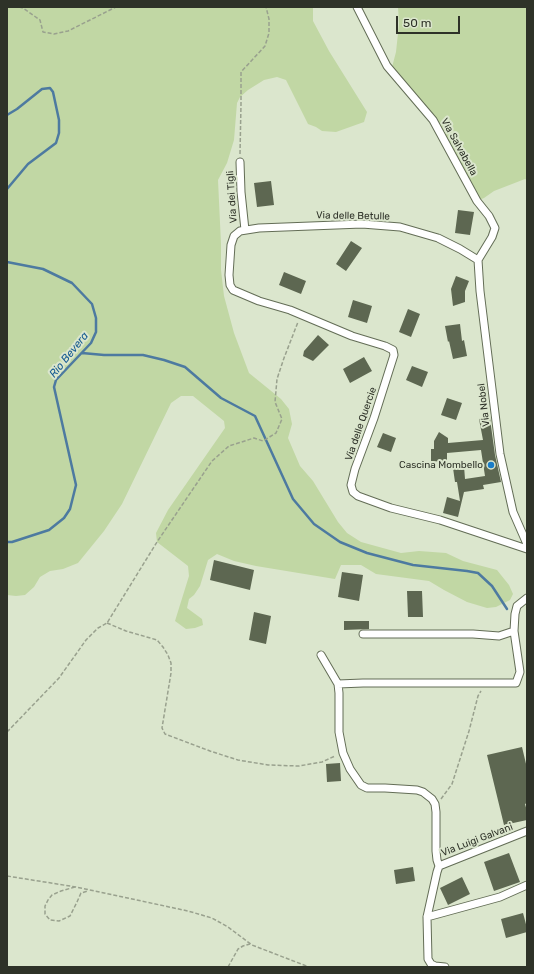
<!DOCTYPE html>
<style>
body{margin:0}
#map{position:relative;width:534px;height:974px;overflow:hidden;background:#dbe6cd;font-family:Rubik,sans-serif}
canvas{display:block}
.frame{position:absolute;inset:0;border:8px solid #2e3228;pointer-events:none}
.scale{position:absolute;left:396px;top:16px;width:64px;height:18px;box-sizing:border-box;border:2px solid #2e3228;border-top:0;padding-left:5px;font-size:12px;line-height:14px;white-space:nowrap;color:#2e3228;-webkit-text-stroke:3px #dbe6cd;paint-order:stroke}
</style>
<div id="map">
<canvas width="534" height="974"></canvas>
<div class="frame"></div>
<div class="scale">50 m</div>
</div>
<script>
const ctx = document.querySelector('canvas').getContext('2d');
ctx.lineJoin = 'round';
function fillPath(path, color) { ctx.fillStyle = color; ctx.fill(path, 'evenodd'); }
const shape = rows => new Path2D(rows.map(r => 'M' + r).join(''));
function strokePath(path, color, width, dash) { ctx.strokeStyle = color; ctx.lineWidth = width; ctx.lineCap = dash ? 'butt' : 'round'; ctx.setLineDash(dash || []); ctx.stroke(path); }
function write(font, color, halo, rows, align = 'center') {
  ctx.font = font + ' Rubik,sans-serif'; ctx.lineWidth = 4; ctx.setLineDash([]); ctx.textBaseline = 'middle'; ctx.strokeStyle = halo; ctx.fillStyle = color; for (const [text, x, y, turn = 0] of rows) {
    ctx.save(); ctx.translate(x, y); ctx.rotate((+turn || 0) * Math.PI / 180); ctx.textAlign = isNaN(turn) ? turn : align; if (halo) ctx.strokeText(text, 0, 0); ctx.fillText(text, 0, 0); ctx.restore();
  }
}
const green = shape([
 [7,7,313,7,313,21,329,51,367,112,364,122,336,132,322,131,316,127,308,124,286,80,277,77,264,80,248,90,240,97,237,103,234,140,227,163,218,180,221,244,221,270,224,296,234,333,249,373,281,399,289,409,292,424,288,438,300,466,313,481,338,522,347,533,361,542,401,553,419,551,446,553,463,561,497,570,509,585,513,594,510,600,496,607,487,608,467,602,444,590,429,581,376,574,361,565,341,565,335,579,256,566,234,561,217,554,208,560,200,586,194,595,189,599,187,608,202,619,203,625,195,628,186,629,175,621,189,576,188,566,157,542,156,533,168,510,225,428,224,421,193,396,181,396,171,403,122,504,104,531,78,563,63,569,50,571,40,577,34,587,25,595,16,596,7,595],
 [398,7,527,7,527,180,525,179,494,191,484,198,477,201,433,120,391,71,396,52,399,24]
]);
const stream = shape([
 [7,115,17,109,42,89,50,88,53,92,59,120,59,133,56,143,28,164,7,189],
 [7,262,43,269,72,283,92,304,96,318,96,332,91,343,56,380,54,387,76,485,70,509,64,518,49,530,12,542,7,542],
 [82,353,104,355,143,355,164,360,185,367,221,398,255,416,293,499,314,524,340,542,367,553,413,565,467,571,478,573,492,586,507,609]
]);
const building = shape([
 [271,181,274,205,257,207,254,183],
 [458,210,474,212,470,235,455,233],
 [351,241,362,248,346,271,336,264],
 [284,272,306,281,301,294,279,285],
 [456,276,469,281,465,291,465,302,453,306,451,289],
 [353,300,372,306,367,323,348,317],
 [408,309,420,314,411,337,399,332],
 [460,324,462,341,464,340,467,356,453,359,449,341,448,342,445,326],
 [318,335,329,345,313,361,303,356,304,351],
 [364,357,372,371,350,383,343,369],
 [412,366,428,372,422,387,406,380],
 [447,398,462,403,456,420,441,415],
 [490,417,491,426,495,455,501,482,483,485,484,489,464,492,458,517,443,513,447,497,460,501,457,482,455,482,453,468,464,466,465,479,485,476,481,450,447,453,447,462,431,461,431,449,434,449,434,441,439,432,448,438,448,443,483,440,479,419],
 [383,433,396,438,391,452,377,447],
 [214,560,254,570,250,590,210,580],
 [342,572,363,575,359,601,338,597],
 [407,591,422,591,423,617,408,617],
 [254,612,271,616,266,644,249,640],
 [344,621,369,621,369,629,344,630],
 [522,747,527,768,527,803,525,804,527,811,527,820,504,825,487,755],
 [340,763,341,781,327,782,326,764],
 [509,853,520,882,494,891,484,862],
 [413,867,415,881,396,884,394,870],
 [462,877,470,894,448,905,440,888],
 [523,913,527,928,527,932,506,938,501,919]
]);
const path = shape([
 [19,7,23,8,40,20,43,32,54,34,68,31,116,7],
 [240,154,241,104,241,72,265,46,269,33,269,19,266,7],
 [107,623,126,631,157,640,163,647,168,655,171,663,171,673,162,728,165,734,210,751,238,760,268,765,299,766,322,762,335,756],
 [7,732,59,678,86,640,98,628,107,623,157,542,212,461,229,446,254,438,263,441,276,433,282,419,275,402,277,379,284,358,298,322],
 [441,799,452,784,469,731,478,696,481,691],
 [7,876,76,887,188,911,212,918,228,927,252,945,309,967],
 [75,887,61,891,52,895,48,900,45,906,45,914,50,920,59,921,70,916,77,902,81,893,88,891],
 [228,967,238,949,243,946,250,944]
]);
const minor = shape([
 [357,7,387,66,433,120,477,201,489,216,495,228,492,237,478,260],
 [240,162,241,192,245,230],
 [478,260,460,249,438,238,400,227,362,224,259,228,240,231,234,236,231,245,229,275,230,285,233,290,259,301,290,310,352,336,385,346,393,350,394,355,374,418,355,469,351,485,353,492,358,496,391,508,440,520,527,549],
 [478,260,480,291,500,454,513,512,527,544],
 [363,634,473,634,499,636,514,631],
 [321,655,338,684,339,693,339,732,343,753,350,769,361,785,367,788,385,788,417,790,423,792,432,799,435,804,436,812,436,851,437,860,439,866],
 [338,684,363,683,516,683,520,672,514,631,515,614,517,606,527,598],
 [427,917,500,897,527,885],
 [445,967,435,966,431,964,428,959,427,917,437,872,439,866,527,831]
]);
const markers = [
 [491,465,4,"#1a7dc8"]
];
const streetNames = [
 ["Via Salvabella",459,147,61],
 ["Via dei Tigli",232,197,-94],
 ["Via delle Betulle",353,216,1],
 ["Via Nobel",484,405,-97],
 ["Via delle Quercie",361,424,-71],
 ["Via Luigi Galvani",477,840,-21]
];
const poiNames = [
 ["Cascina Mombello",483,465]
];
const waterNames = [
 ["Rio Bevera",69,355,-51]
];
fillPath(green, '#c1d7a4');
strokePath(stream, '#4d7aa0', 2.5);
fillPath(building, '#5d6751');
strokePath(minor, '#636d56', 9);
strokePath(path, '#99a18e', 1.5, [4, 2]);
strokePath(minor, '#fff', 7);
for (const [x, y, r, color] of markers) { const dot = new Path2D(); dot.arc(x, y, r, 0, 2 * Math.PI); ctx.fillStyle = color; ctx.fill(dot); strokePath(dot, '#dbe6cd', 1.5); }
write('10px', '#2e3228', '#dbe6cd', streetNames);
write('10px', '#2e3228', '#dbe6cd', poiNames, 'right');
write('italic 11px', '#145a91', '#dbe6cd', waterNames);
</script>
